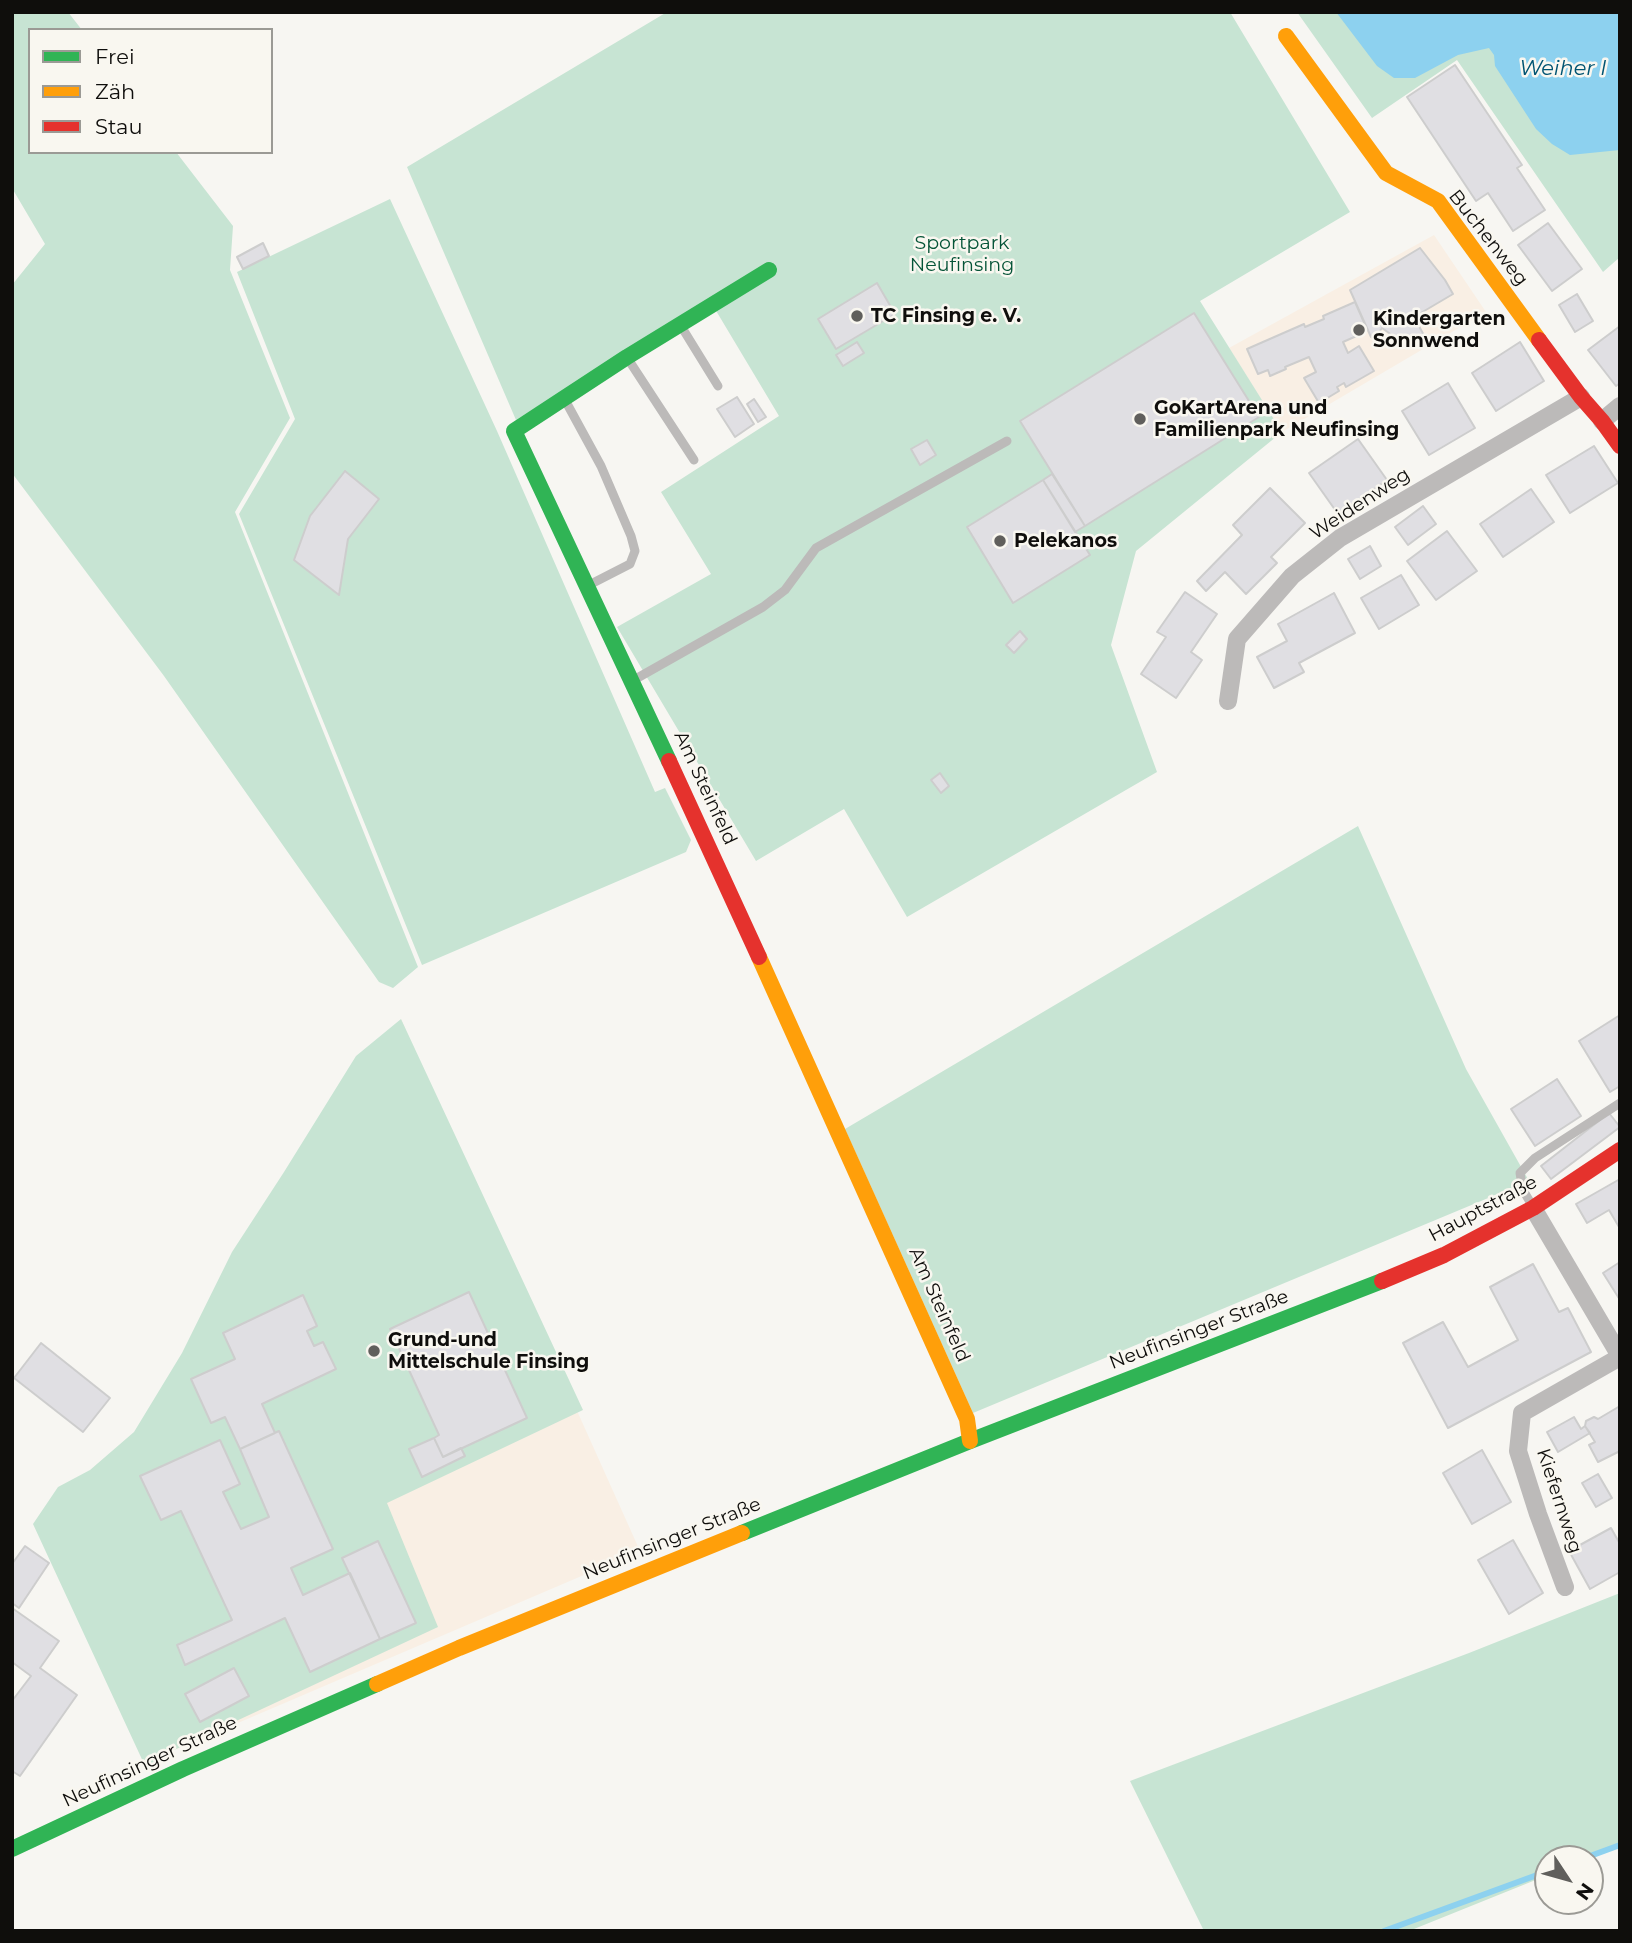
<!DOCTYPE html>
<meta charset="utf-8">
<style>
body{margin:0}
#map{position:relative;width:1632px;height:1943px;overflow:hidden;background:#f7f6f2;font-family:Montserrat,sans-serif}
canvas{display:block}
.frame{position:absolute;inset:0;border:14px solid #0f0e0c;pointer-events:none}
.legend{position:absolute;left:28px;top:28px;width:245px;height:126px;box-sizing:border-box;background:#f9f7f0;border:2px solid #9b9a95;margin:0;padding:9px 12px;list-style:none;font-size:21px;color:#0f0e0c}
.legend li{display:flex;align-items:center;gap:14px;height:35px}
.legend b{width:35px;border:2px solid #9b9a95}
.north{position:absolute;left:1534px;top:1845px;width:70px;height:70px;box-sizing:border-box;background:#f9f7f0;border:2px solid #9b9a95;border-radius:50%;rotate:126deg;font-size:19px;font-weight:700;line-height:28px;text-align:center;color:#0f0e0c}
.north::after{content:'';display:block;margin:auto;width:24px;height:32px;background:#605f5c;clip-path:polygon(50% 0,100% 100%,50% 72%,0 100%)}
</style>
<div id="map">
<canvas width="1632" height="1943"></canvas>
<div class="frame"></div>
<ul class="legend">
<li><b style="height:9px;background:#30b455"></b>Frei</li>
<li><b style="height:9px;background:#ff9f0a"></b>Zäh</li>
<li><b style="height:9px;background:#e5322d"></b>Stau</li>
</ul>
<div class="north">N</div>
</div>
<script>
const ctx = document.querySelector('canvas').getContext('2d');
ctx.lineJoin = 'round';
function fillPath(path, color) { ctx.fillStyle = color; ctx.fill(path, 'evenodd'); }
const shape = rows => new Path2D(rows.map(r => 'M' + r).join(''));
function strokePath(path, color, width, dash) { ctx.strokeStyle = color; ctx.lineWidth = width; ctx.lineCap = dash ? 'butt' : 'round'; ctx.setLineDash(dash || []); ctx.stroke(path); }
function write(font, color, halo, rows, align = 'center') {
  ctx.font = font + ' Montserrat,sans-serif'; ctx.lineWidth = 5; ctx.setLineDash([]); ctx.textBaseline = 'middle'; ctx.strokeStyle = halo; ctx.fillStyle = color; for (const [text, x, y, turn = 0] of rows) {
    ctx.save(); ctx.translate(x, y); ctx.rotate((+turn || 0) * Math.PI / 180); ctx.textAlign = isNaN(turn) ? turn : align; if (halo) ctx.strokeText(text, 0, 0); ctx.fillText(text, 0, 0); ctx.restore();
  }
}
const education = shape([
 [1434,235,1486,312,1282,432,1229,348],
 [401,1019,640,1551,149,1761]
]);
const green = shape([
 [12,12,68,12,82,30,30,30,30,152,176,152,233,226,230,270,290,418,235,512,418,967,393,988,379,982,164,676,12,473,12,285,45,244,12,188],
 [667,12,1230,12,1350,212,1200,301,1282,432,1136,551,1111,645,1157,772,907,917,844,809,756,861,617,627,711,574,661,492,779,416,709,299,516,420,407,167],
 [1297,12,1620,12,1620,257,1603,272,1457,60,1372,118],
 [390,199,497,431,655,792,665,788,691,840,686,852,422,965,239,514,295,419,237,272],
 [1358,826,1466,1069,1529,1181,973,1413,845,1129],
 [401,1019,583,1410,387,1503,438,1627,159,1757,146,1768,33,1524,58,1487,90,1470,134,1432,182,1353,232,1252,284,1172,356,1056],
 [1620,1593,1620,1846,1588,1859,1548,1859,1548,1875,1409,1931,1204,1931,1130,1781,1469,1653]
]);
const water = shape([
 [1336,12,1620,12,1620,150,1570,155,1552,144,1536,129,1495,66,1494,55,1489,48,1458,55,1415,78,1394,78,1377,66]
]);
const stream = shape([
 [1582,1859,1620,1845],
 [1384,1931,1548,1871]
]);
const building = shape([
 [1455,65,1522,165,1517,168,1545,210,1513,231,1488,193,1476,201,1407,97,1455,65],
 [1548,223,1582,269,1552,291,1518,245,1548,223],
 [263,243,269,256,243,269,237,257,263,243],
 [1420,248,1445,280,1453,294,1414,317,1426,339,1410,348,1382,328,1374,339,1371,337,1350,290,1420,248],
 [877,283,895,314,836,349,818,319,877,283],
 [1577,294,1593,321,1575,332,1559,305,1577,294],
 [1355,302,1366,327,1359,330,1361,334,1343,342,1348,353,1359,346,1374,371,1346,387,1344,383,1337,387,1339,391,1319,403,1304,378,1316,372,1309,357,1285,367,1286,369,1270,376,1268,370,1258,374,1247,349,1304,324,1305,327,1324,319,1323,316,1355,302],
 [1194,313,1259,417,1085,526,1020,421,1194,313],
 [1620,326,1620,383,1616,386,1588,350,1620,326],
 [857,342,864,353,843,366,836,355,857,342],
 [1520,342,1544,381,1496,411,1472,373,1520,342],
 [1448,383,1475,428,1429,455,1402,411,1448,383],
 [737,397,754,424,735,437,717,409,737,397],
 [754,399,766,417,758,422,747,404,754,399],
 [1358,439,1387,480,1338,514,1309,473,1358,439],
 [927,440,936,455,920,465,911,449,927,440],
 [1594,446,1618,483,1570,513,1546,475,1594,446],
 [345,471,379,499,348,539,339,595,294,560,310,516,345,471],
 [1052,474,1085,526,1075,532,1043,480,1052,474],
 [1043,480,1090,555,1013,603,967,527,1043,480],
 [1270,488,1305,523,1271,557,1277,563,1246,594,1225,572,1206,591,1197,581,1242,535,1233,525,1270,488],
 [1531,489,1554,522,1503,557,1480,524,1531,489],
 [1423,506,1436,524,1408,545,1395,527,1423,506],
 [1447,531,1477,571,1436,600,1407,561,1447,531],
 [1370,546,1381,566,1360,579,1348,559,1370,546],
 [1401,575,1419,605,1379,629,1361,598,1401,575],
 [1185,592,1217,614,1191,652,1202,660,1176,698,1141,674,1166,637,1157,632,1185,592],
 [1334,593,1355,633,1299,663,1304,672,1274,688,1257,657,1287,641,1278,624,1334,593],
 [1020,631,1027,639,1014,653,1006,645,1020,631],
 [940,773,949,786,941,793,931,780,940,773],
 [1620,1015,1620,1086,1610,1092,1579,1041,1620,1015],
 [1557,1079,1581,1116,1535,1146,1511,1109,1557,1079],
 [1609,1113,1620,1127,1551,1179,1541,1166,1609,1113],
 [1620,1179,1620,1227,1619,1227,1609,1210,1587,1223,1576,1204,1620,1179],
 [1620,1262,1620,1300,1603,1273,1620,1262],
 [1533,1264,1559,1312,1568,1308,1591,1352,1448,1428,1403,1343,1443,1322,1468,1367,1518,1340,1490,1287,1533,1264],
 [469,1292,527,1418,443,1457,434,1438,439,1435,390,1329,469,1292],
 [303,1295,317,1326,307,1331,314,1346,323,1342,336,1369,262,1404,275,1433,240,1449,225,1417,211,1423,191,1379,235,1359,223,1333,303,1295],
 [41,1343,110,1398,83,1432,14,1378,41,1343],
 [1620,1406,1620,1451,1598,1462,1589,1445,1595,1442,1585,1426,1586,1421,1594,1417,1598,1419,1620,1406],
 [1574,1417,1581,1429,1585,1426,1590,1433,1558,1452,1547,1432,1574,1417],
 [279,1431,333,1549,291,1568,303,1595,350,1573,380,1639,310,1672,285,1618,185,1665,177,1645,232,1620,181,1511,161,1520,140,1476,220,1440,240,1484,223,1492,241,1529,269,1517,240,1449,279,1431],
 [434,1438,443,1457,461,1448,465,1456,422,1477,409,1449,434,1438],
 [1482,1450,1511,1502,1472,1524,1443,1473,1482,1450],
 [1598,1474,1612,1498,1596,1507,1582,1483,1598,1474],
 [1611,1528,1620,1544,1620,1572,1590,1589,1569,1551,1611,1528],
 [1513,1540,1543,1593,1509,1614,1478,1560,1513,1540],
 [378,1541,416,1623,380,1639,342,1558,378,1541],
 [25,1546,49,1563,19,1608,12,1603,12,1564,25,1546],
 [12,1608,59,1641,40,1668,77,1695,20,1776,12,1771,12,1701,31,1676,12,1662,12,1608],
 [234,1668,249,1696,200,1722,185,1694,234,1668]
]);
const lane = shape([
 [681,326,718,386],
 [628,359,694,460],
 [565,400,601,466,631,536,635,551,630,564,589,585],
 [632,681,763,607,785,590,816,548,1007,441],
 [1533,1207,1523,1190,1520,1173,1535,1158,1620,1103]
]);
const street = shape([
 [1602,421,1620,406],
 [1228,701,1237,639,1292,576,1340,538,1581,397],
 [1533,1208,1620,1356],
 [1565,1587,1538,1514,1518,1451,1522,1413,1620,1357]
]);
const fast = shape([
 [669,761,514,431,627,357,769,270],
 [742,1533,970,1441,1382,1281],
 [12,1849,183,1769,377,1684]
]);
const slow = shape([
 [1286,36,1386,173,1438,201,1539,340],
 [759,957,967,1419,970,1441],
 [377,1684,459,1648,742,1533]
]);
const jam = shape([
 [1539,340,1581,397,1602,421,1620,446],
 [669,761,759,957],
 [1382,1281,1444,1255,1533,1208,1620,1150]
]);
const markers = [
 [857,316,7,"#605f5c"],
 [1359,330,7,"#605f5c"],
 [1140,419,7,"#605f5c"],
 [1000,541,7,"#605f5c"],
 [374,1351,7,"#605f5c"]
];
const streetNames = [
 ["Buchenweg",1488,238,52],
 ["Weidenweg",1360,504,-33],
 ["Am Steinfeld",705,788,65],
 ["Hauptstraße",1483,1209,-28],
 ["Am Steinfeld",939,1305,66],
 ["Neufinsinger Straße",1199,1330,-21],
 ["Kiefernweg",1559,1501,72],
 ["Neufinsinger Straße",672,1539,-22],
 ["Neufinsinger Straße",150,1762,-25]
];
const parkNames = [
 ["Sportpark",962,243],
 ["Neufinsing",962,265]
];
const poiNames = [
 ["TC Finsing e. V.",871,316],
 ["Kindergarten",1373,319],
 ["Sonnwend",1373,341],
 ["GoKartArena und",1154,408],
 ["Familienpark Neufinsing",1154,430],
 ["Pelekanos",1014,541],
 ["Grund-und",388,1340],
 ["Mittelschule Finsing",388,1362]
];
const waterNames = [
 ["Weiher I",1563,69]
];
fillPath(education, '#f9efe4');
fillPath(green, '#c7e4d3');
fillPath(water, '#8dd1ef');
strokePath(stream, '#8dd1ef', 6);
fillPath(building, '#e0dfe3');
strokePath(building, '#cdcdcd', 2);
strokePath(lane, '#bcbab9', 9);
strokePath(street, '#bcbab9', 18);
strokePath(fast, '#30b455', 16);
strokePath(slow, '#ff9f0a', 16);
strokePath(jam, '#e5322d', 16);
for (const [x, y, r, color] of markers) { const dot = new Path2D(); dot.arc(x, y, r, 0, 2 * Math.PI); ctx.fillStyle = color; ctx.fill(dot); strokePath(dot, '#f9f7f0', 2.5); }
write('19px', '#0f0e0c', '#f9f7f0', streetNames);
write('19px', '#055437', '#f9f7f0', parkNames);
write('bold 19px', '#0f0e0c', '#f9f7f0', poiNames, 'left');
write('italic 21px', '#005472', '#f9f7f0', waterNames);
</script>
